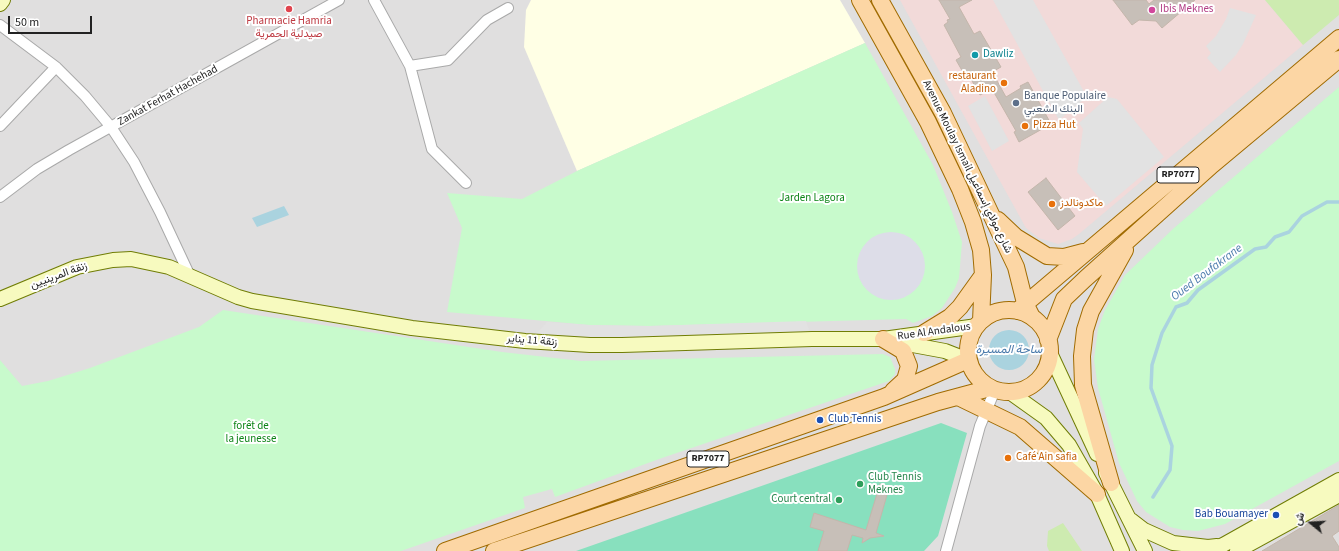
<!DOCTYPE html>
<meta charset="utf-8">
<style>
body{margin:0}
#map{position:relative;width:1339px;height:551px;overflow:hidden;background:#f2efe9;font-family:"Source Sans 3",Vazirmatn,sans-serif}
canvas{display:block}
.north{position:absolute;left:1291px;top:503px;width:40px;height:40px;-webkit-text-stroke:3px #fff;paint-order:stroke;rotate:288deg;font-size:11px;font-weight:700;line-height:16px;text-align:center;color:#222}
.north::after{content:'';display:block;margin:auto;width:14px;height:18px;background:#222;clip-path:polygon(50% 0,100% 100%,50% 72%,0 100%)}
.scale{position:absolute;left:8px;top:16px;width:84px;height:18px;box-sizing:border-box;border:2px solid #222;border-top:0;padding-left:5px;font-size:12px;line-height:14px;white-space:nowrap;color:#222;-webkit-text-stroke:3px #fff;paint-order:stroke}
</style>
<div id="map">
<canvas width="1339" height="551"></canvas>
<div class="north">ش</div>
<div class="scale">50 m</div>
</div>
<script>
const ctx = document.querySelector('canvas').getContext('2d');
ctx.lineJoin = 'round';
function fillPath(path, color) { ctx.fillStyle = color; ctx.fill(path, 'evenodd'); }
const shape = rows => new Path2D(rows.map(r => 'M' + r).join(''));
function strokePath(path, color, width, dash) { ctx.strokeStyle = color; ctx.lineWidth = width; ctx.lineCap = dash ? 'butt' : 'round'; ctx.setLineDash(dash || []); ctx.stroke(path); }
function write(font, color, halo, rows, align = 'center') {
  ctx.font = font + ' "Source Sans 3",Vazirmatn,sans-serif'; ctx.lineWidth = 4; ctx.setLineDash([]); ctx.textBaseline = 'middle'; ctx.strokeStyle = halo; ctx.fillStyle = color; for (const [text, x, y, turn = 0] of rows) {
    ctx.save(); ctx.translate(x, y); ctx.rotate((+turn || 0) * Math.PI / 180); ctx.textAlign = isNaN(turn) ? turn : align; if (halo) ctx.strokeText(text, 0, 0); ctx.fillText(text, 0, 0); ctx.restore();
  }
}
const residential = shape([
 [0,0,1339,0,1339,551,0,551]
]);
const commercial = shape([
 [900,0,1265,0,1303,45,1079,234,1072,239,1058,244,1039,238,1026,228]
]);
const education = shape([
 [531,0,840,0,865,43,577,171,524,47,526,10]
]);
const grass = shape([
 [1265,0,1339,0,1339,15,1303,45],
 [1063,523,1082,551,1049,551,1047,546,1048,531]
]);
const park = shape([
 [865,43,933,165,952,212,962,242,959,278,955,288,942,308,932,316,913,323,906,319,649,326,589,325,447,312,462,228,447,193,522,199,577,171],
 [1339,87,1339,461,1225,524,1198,531,1183,530,1170,527,1146,512,1137,501,1119,463,1098,388,1094,360,1098,329,1105,310,1125,275,1174,228],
 [223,310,502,352,581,361,883,354,890,357,895,369,895,374,889,381,659,459,555,497,552,489,523,497,525,508,401,551,0,551,0,360,22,386,48,381,90,368,199,327]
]);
const pitch = shape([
 [941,423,967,433,938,536,924,551,576,551]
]);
const parking = shape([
 [993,0,1033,0,1087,97,1059,120],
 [1230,8,1256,15,1243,44,1236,55,1220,72,1207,58,1211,53,1206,46,1216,36,1226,19],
 [985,96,1009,141,992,151,968,106],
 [1108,97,1117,99,1164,157,1106,206,1077,172,1083,129,1079,123],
 [806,321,810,332,588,339,535,335,547,322,589,325,649,326]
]);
const plaza = shape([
 '857 266a34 34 0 1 1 68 0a34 34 0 1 1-68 0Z'
]);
const water = shape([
 [284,206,289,215,257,227,252,218],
 '989 350a20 20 0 1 1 40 0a20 20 0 1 1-40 0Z'
]);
const stream = shape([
 [1153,497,1170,470,1172,446,1151,388,1152,365,1162,333,1176,307,1187,303,1198,290,1255,249,1266,247,1275,237,1289,232,1302,216,1327,202,1339,202]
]);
const building = shape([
 [939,0,972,0,959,7,974,34,980,31,1001,67,992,72,1006,97,1021,88,1020,86,1028,82,1051,124,1019,142,1014,132,1016,131,992,89,980,95,967,72,964,74,956,60,961,57,944,25,948,22,947,20,950,19,939,0],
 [1113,0,1146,0,1149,4,1154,0,1195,0,1162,28,1156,21,1139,20,1132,25,1113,0],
 [1046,178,1075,216,1058,230,1028,192,1046,178],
 [880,484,885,489,887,495,876,533,884,536,870,538,862,543,863,538,852,535,847,551,818,551,824,531,810,527,814,513,866,530,880,484],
 [1339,505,1339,531,1332,536,1339,547,1339,551,1262,551,1339,505]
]);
const street = shape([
 [374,0,410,66,432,149,466,183],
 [0,25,56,67,85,96,111,127,134,162,160,212,189,274],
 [410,66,448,60,487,20,508,8],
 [0,126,56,67],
 [0,197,37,169,69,150,339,0],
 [946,551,980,426,995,390]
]);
const secondary = shape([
 [0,4,3,0],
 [0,299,77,267,113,260,131,259,169,267,238,297,252,301,412,328,525,341,590,345,622,345,812,339,883,339,977,326],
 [891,341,945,351,968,360],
 [1050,353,1097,454],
 [1011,393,1046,418,1069,445,1097,494,1122,551],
 [1106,473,1145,551],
 [1131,520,1144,530,1173,543,1208,547,1217,546],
 [1208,551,1223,545,1339,480],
 [1237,551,1339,495]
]);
const primary = shape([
 [860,0,928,122,960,189,973,222,981,250,983,275,981,321],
 [880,0,943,113,1016,267,1025,303,1032,317],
 [998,220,1016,237,1047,256,1064,257,1083,252],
 '968 351a41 41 0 1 1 82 0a41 41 0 1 1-82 0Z',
 [1017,311,1339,38],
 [924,333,950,317,960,307,983,275],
 [883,339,903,351,909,366,905,380,893,391],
 [1048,340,1064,299,1085,279,1212,165,1339,59],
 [958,397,1020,427,1097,494],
 [1111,483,1083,385,1082,356,1085,330,1091,311,1125,250],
 [445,551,884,397,968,360],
 [494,551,938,402,990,388]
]);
const markers = [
 [289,9,4,"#e0444e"],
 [1152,10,4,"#d1479c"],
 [975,55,4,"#0f9aa8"],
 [1004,83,4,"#e8710a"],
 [1016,103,4,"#5c6f8a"],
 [1025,126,4,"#e8710a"],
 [1052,204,4,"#e8710a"],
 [820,420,4,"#1a4fb4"],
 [1008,458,4,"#e8710a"],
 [860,484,4,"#2e9e5b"],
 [839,500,4,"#2e9e5b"],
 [1276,515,4,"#1a4fb4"]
];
const shields = [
 [1178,175,42],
 [708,459,42]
];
const shieldNames = [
 ["RP7077",1178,175],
 ["RP7077",708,459]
];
const hotelNames = [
 ["Ibis Meknes",1160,10]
];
const healthNames = [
 ["Pharmacie Hamria",289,22],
 ["صيدلية الحمرية",289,35]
];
const cultureNames = [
 ["Dawliz",983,55]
];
const foodNames = [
 ["restaurant",996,77,"right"],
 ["Aladino",996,90,"right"],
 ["Pizza Hut",1033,126],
 ["ماكدونالدز",1060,204],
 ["Café Ain safia",1016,458]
];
const streetNames = [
 ["Zankat Ferhat Hachehad",168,96,-29],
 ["Avenue Moulay Ismail شارع مولاي إسماعيل",967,167,64],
 ["زنقة المرينيين",59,276,-20],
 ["Rue Al Andalous",934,332,-8],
 ["زنقة 11 يناير",532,341,5]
];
const serviceNames = [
 ["Banque Populaire",1024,97],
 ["البنك الشعبي",1024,110]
];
const parkNames = [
 ["Jarden Lagora",812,199],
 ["forêt de",251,427],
 ["la jeunesse",251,440]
];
const transitNames = [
 ["Club Tennis",828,420],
 ["Bab Bouamayer",1268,515,"right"]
];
const leisureNames = [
 ["Club Tennis",868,478],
 ["Meknes",868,491],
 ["Court central",831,500,"right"]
];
const waterNames = [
 ["Oued Boufakrane",1207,273,-37],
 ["ساحة المسيرة",1009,350]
];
fillPath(residential, '#e0dfdf');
fillPath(commercial, '#f2dad9');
fillPath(education, '#ffffe5');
fillPath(grass, '#cdebb0');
fillPath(park, '#c8facc');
fillPath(pitch, '#88e0be');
fillPath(parking, '#e2e2e2');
fillPath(plaza, '#dddde8');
fillPath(water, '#aad3df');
strokePath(stream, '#aad3df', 3.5);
fillPath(building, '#c7bfb8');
strokePath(building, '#c4b6ab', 1);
strokePath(street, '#a9a9a9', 12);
strokePath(secondary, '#707d05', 16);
strokePath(primary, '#a06b00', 18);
strokePath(street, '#fff', 10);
strokePath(secondary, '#f7fabf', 14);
strokePath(primary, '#fcd6a4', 16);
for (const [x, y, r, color] of markers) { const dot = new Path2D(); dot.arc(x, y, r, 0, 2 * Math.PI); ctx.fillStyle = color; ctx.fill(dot); strokePath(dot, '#fff', 1.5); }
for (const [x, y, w] of shields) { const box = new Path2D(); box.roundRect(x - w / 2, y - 8, w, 16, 3); ctx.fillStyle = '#fff'; ctx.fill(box); strokePath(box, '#222', 1); }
write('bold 10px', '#222', null, shieldNames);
write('11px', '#b23c85', '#fff', hotelNames, 'left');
write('11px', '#be3a42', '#fff', healthNames);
write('11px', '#0d838f', '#fff', cultureNames, 'left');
write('11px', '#c56008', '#fff', foodNames, 'left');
write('11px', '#222', '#fff', streetNames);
write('11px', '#4e5e75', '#fff', serviceNames, 'left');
write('11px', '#0c8416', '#fff', parkNames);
write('11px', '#164399', '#fff', transitNames, 'left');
write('11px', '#27864d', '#fff', leisureNames, 'left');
write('italic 12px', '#4a7aab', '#fff', waterNames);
</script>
